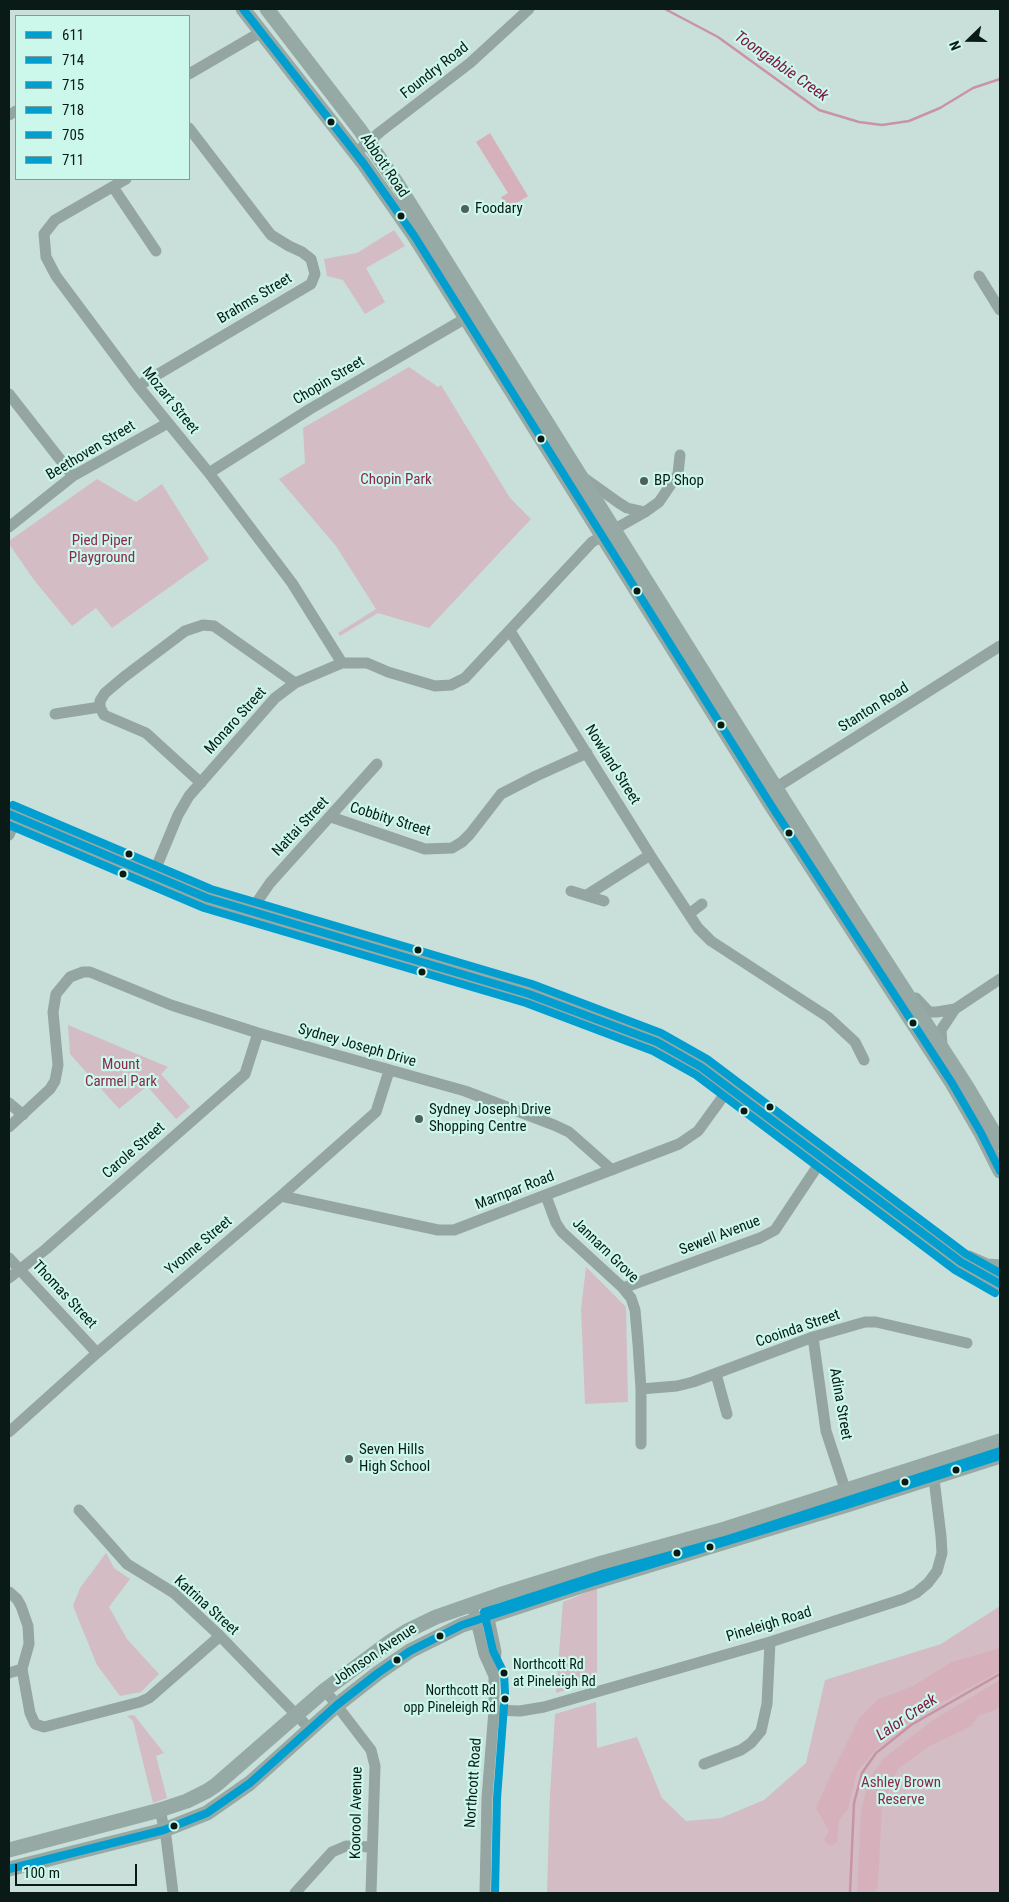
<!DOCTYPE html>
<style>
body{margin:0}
#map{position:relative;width:1009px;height:1902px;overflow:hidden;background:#c9e0da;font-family:"Roboto Condensed",sans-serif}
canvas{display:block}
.frame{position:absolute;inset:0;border:10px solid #0a1b17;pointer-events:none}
.legend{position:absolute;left:15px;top:15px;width:175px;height:165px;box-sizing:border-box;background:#ccf7eb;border:1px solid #7e9f96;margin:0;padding:6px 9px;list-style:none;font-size:15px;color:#0a1b17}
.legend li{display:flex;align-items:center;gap:10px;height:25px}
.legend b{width:25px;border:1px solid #7e9f96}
.north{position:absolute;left:944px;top:15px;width:50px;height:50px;-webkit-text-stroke:4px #ccf7eb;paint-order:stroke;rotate:248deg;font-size:14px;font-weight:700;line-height:20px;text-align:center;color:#0a1b17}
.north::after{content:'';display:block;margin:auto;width:18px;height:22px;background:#0a1b17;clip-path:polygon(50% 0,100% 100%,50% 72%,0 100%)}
.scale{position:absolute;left:15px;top:1864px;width:122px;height:22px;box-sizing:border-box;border:2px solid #0a1b17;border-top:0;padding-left:6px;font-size:15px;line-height:18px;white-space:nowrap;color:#0a1b17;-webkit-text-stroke:4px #ccf7eb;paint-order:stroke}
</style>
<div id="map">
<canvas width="1009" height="1902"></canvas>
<div class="frame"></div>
<ul class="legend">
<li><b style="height:6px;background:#029ecf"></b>611</li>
<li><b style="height:6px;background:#029ecf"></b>714</li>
<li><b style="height:6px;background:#029ecf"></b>715</li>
<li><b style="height:6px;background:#029ecf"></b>718</li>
<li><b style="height:6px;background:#029ecf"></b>705</li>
<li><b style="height:6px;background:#029ecf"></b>711</li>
</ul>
<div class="north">N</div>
<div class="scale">100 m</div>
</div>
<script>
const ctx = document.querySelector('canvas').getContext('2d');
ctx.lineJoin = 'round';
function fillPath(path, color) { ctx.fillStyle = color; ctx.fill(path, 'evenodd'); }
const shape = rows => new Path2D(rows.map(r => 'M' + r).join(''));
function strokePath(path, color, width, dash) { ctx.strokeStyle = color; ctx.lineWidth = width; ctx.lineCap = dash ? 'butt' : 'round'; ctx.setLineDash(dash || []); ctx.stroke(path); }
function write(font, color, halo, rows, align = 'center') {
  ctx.font = font + ' "Roboto Condensed",sans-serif'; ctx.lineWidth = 4.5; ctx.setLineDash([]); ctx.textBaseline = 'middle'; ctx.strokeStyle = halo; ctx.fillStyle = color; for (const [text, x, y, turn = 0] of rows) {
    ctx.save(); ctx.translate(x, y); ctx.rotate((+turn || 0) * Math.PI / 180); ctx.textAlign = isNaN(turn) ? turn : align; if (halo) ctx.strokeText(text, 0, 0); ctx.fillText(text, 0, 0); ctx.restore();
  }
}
const green = shape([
 [394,230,405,246,366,268,385,302,365,314,343,280,327,276,324,259,357,253],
 [409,367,438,387,441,385,510,498,531,519,429,628,378,613,340,636,338,633,376,609,336,546,279,479,305,463,303,428],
 [97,479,136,502,162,484,209,559,112,628,96,608,72,626,34,580,9,544,9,541],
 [68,1025,168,1067,161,1074,190,1107,176,1119,147,1086,119,1109,70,1054],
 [586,1267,626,1307,628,1402,585,1404,581,1309],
 [106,1553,114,1568,130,1579,109,1607,127,1639,159,1674,141,1692,120,1696,97,1665,73,1606,80,1588],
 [597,1588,597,1681,556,1693,563,1602],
 [1000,1606,1000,1893,547,1893,550,1794,555,1714,596,1702,597,1748,637,1737,662,1798,686,1821,721,1818,764,1800,806,1763,825,1680,941,1644],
 [134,1715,164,1753,156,1756,167,1798,153,1803,133,1721,127,1716]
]);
const forest = shape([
 [490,133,528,196,507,209,501,197,508,193,476,142],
 [1000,1648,1000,1671,915,1717,876,1749,857,1772,848,1809,839,1820,837,1842,830,1846,824,1840,829,1831,816,1808,826,1785,860,1717,877,1700,913,1686,952,1662],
 [1000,1680,1000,1708,978,1716,971,1726,928,1747,898,1769,882,1805,878,1885,875,1893,857,1893,861,1811,869,1779,883,1759,933,1720]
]);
const stream = shape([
 [665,9,718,37,819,110,859,122,882,125,909,121,940,108,973,88,1000,79],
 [850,1893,854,1803,862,1773,876,1753,911,1725,1000,1674]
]);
const minor = shape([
 [189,74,261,32],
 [9,115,16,111],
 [356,153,380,132,470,63,529,9],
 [126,179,55,220,44,234,46,257,56,276,138,386,209,473,292,583,342,663],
 [113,187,156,251],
 [979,276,1000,310],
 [138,386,311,284,315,274,311,259,302,252,289,246,271,235,189,128],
 [9,394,73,476],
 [209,473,310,409,466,318],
 [584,478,619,503,627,508,645,512],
 [9,527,73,476,168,423],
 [510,631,650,855,698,928,711,941,828,1017,855,1042,864,1060],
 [55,714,100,707],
 [201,783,146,733,104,715,100,707,100,701,105,693,124,677,185,631,203,625,214,626,295,683],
 [769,792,1000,646],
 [331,817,425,849,452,848,462,842,470,834,501,794,536,776,587,753],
 [9,835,17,817],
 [153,875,178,815,189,796,275,698,295,683,342,663,367,663,388,672,435,686,451,685,465,678,592,542,645,512,659,502,678,474,680,455],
 [571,891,604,901],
 [587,895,650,855],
 [250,912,270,883,377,764],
 [689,914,702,904],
 [916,998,929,1012,937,1012,955,1009],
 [942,1045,941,1030,955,1009,1000,979],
 [9,1103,23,1115],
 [9,1127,50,1089,55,1081,58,1065,53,1012,56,994,70,977,83,972,90,972,171,1005,258,1033,465,1091,554,1125,569,1132,612,1170],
 [281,1196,438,1230,454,1230,679,1144,698,1131,730,1087],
 [546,1196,556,1223,562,1232,623,1288,631,1298,635,1310,638,1344,641,1389,641,1444],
 [9,1258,97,1353],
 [9,1278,46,1249,245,1074,258,1033],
 [623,1288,760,1238,775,1230,823,1158],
 [813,1337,826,1431,848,1498],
 [716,1374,727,1414],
 [641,1389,677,1386,693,1382,813,1337,865,1322,876,1322,967,1343],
 [9,1432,97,1353,281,1196,376,1112,389,1071],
 [79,1510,127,1564,174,1593,220,1636,310,1729],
 [9,1592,17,1599,21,1606,28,1626,29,1644,22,1669,30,1713,35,1724,44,1727,140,1702,149,1698,220,1636],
 [472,1605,484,1654,493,1674],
 [9,1673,22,1669],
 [325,1690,371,1750,375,1766,371,1893],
 [494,1710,520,1711,544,1707,770,1642,903,1599,916,1593,928,1583,937,1571,942,1553,941,1536,933,1471],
 [704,1764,741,1750,751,1743,761,1731,767,1704,770,1642],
 [160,1810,166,1837,173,1893],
 [295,1893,332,1852,346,1846,371,1847],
 [485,1893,487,1798,494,1710,494,1675,496,1652,487,1609]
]);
const major = shape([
 [243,9,364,164,415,237,771,805,952,1083,981,1133,1000,1171],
 [267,9,360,130,396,182,851,908,967,1087,1000,1143],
 [9,814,207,898,250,912,415,959,529,994,657,1042,701,1067,961,1262,1000,1284],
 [969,1258,987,1266,1000,1267],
 [9,1850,160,1810,187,1801,207,1791,216,1785,325,1690,391,1641,407,1631,436,1617,499,1595,602,1563,725,1529,1000,1441],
 [9,1869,164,1830,207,1813,250,1783,337,1705,378,1673,410,1651,462,1625,584,1585,850,1504,1000,1456]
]);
const bus1 = shape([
 [243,9,364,164,415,237,771,805,952,1083,981,1133,1000,1171]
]);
const bus2 = shape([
 [9,814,207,898,529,994,657,1042,701,1067,961,1262,1000,1284]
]);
const bus3 = shape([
 [9,825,204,908,526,1003,653,1051,696,1075,955,1270,995,1293]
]);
const bus4 = shape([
 [13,805,211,889,532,984,661,1033,707,1059,966,1254,1000,1273]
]);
const bus5 = shape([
 [9,1869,164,1830,207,1813,250,1783,337,1705,378,1673,410,1651,462,1625,584,1585,850,1504,1000,1456]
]);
const bus6 = shape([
 [495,1893,497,1798,505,1693,504,1673,493,1651,484,1612,605,1573,728,1539,1000,1451]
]);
const markers = [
 [331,122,4.5,"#0a1b17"],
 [465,209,5,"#4d605b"],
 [401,216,4.5,"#0a1b17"],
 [541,439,4.5,"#0a1b17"],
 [644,481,5,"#4d605b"],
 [637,591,4.5,"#0a1b17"],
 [721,725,4.5,"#0a1b17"],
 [789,833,4.5,"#0a1b17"],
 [129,854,4.5,"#0a1b17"],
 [123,874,4.5,"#0a1b17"],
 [418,950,4.5,"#0a1b17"],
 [422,972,4.5,"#0a1b17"],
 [913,1023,4.5,"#0a1b17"],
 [770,1107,4.5,"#0a1b17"],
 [744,1111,4.5,"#0a1b17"],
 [419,1119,5,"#4d605b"],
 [349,1459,5,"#4d605b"],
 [956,1470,4.5,"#0a1b17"],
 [905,1482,4.5,"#0a1b17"],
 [710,1547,4.5,"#0a1b17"],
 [677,1553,4.5,"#0a1b17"],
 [440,1636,4.5,"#0a1b17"],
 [397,1660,4.5,"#0a1b17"],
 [504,1673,4.5,"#0a1b17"],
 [505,1699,4.5,"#0a1b17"],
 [174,1826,4.5,"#0a1b17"]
];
const busNames = [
 ["Northcott Rd",513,1665],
 ["at Pineleigh Rd",513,1682],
 ["Northcott Rd",496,1691,"right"],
 ["opp Pineleigh Rd",496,1708,"right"]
];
const streetNames = [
 ["Foundry Road",435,71,-38],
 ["Abbott Road",384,166,56],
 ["Brahms Street",255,299,-31],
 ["Chopin Street",329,381,-31],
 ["Mozart Street",170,401,51],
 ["Beethoven Street",91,451,-31],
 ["Stanton Road",874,708,-32],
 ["Monaro Street",236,721,-48],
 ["Nowland Street",612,765,58],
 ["Cobbity Street",390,820,17],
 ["Nattai Street",301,827,-47],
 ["Sydney Joseph Drive",357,1046,16],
 ["Carole Street",134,1151,-41],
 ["Marnpar Road",515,1191,-21],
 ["Sewell Avenue",720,1236,-21],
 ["Yvonne Street",199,1246,-40],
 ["Jannarn Grove",605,1251,44],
 ["Thomas Street",64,1295,47],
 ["Cooinda Street",798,1329,-19],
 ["Adina Street",840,1404,80],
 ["Katrina Street",206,1606,42],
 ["Pineleigh Road",769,1625,-17],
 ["Johnson Avenue",375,1655,-34],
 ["Northcott Road",474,1783,-86],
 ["Koorool Avenue",357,1813,-89]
];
const poiNames = [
 ["Foodary",475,209],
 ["BP Shop",654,481],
 ["Sydney Joseph Drive",429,1110],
 ["Shopping Centre",429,1127],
 ["Seven Hills",359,1450],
 ["High School",359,1467]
];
const parkNames = [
 ["Chopin Park",396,480],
 ["Pied Piper",102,541],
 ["Playground",102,558],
 ["Mount",121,1065],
 ["Carmel Park",121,1082],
 ["Ashley Brown",901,1783],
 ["Reserve",901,1800]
];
const waterNames = [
 ["Toongabbie Creek",781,67,35],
 ["Lalor Creek",907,1718,-34]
];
fillPath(green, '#d3bcc3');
fillPath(forest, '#d6b1bc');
strokePath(stream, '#c894a5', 2.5);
strokePath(minor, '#94a5a2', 11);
strokePath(major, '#96a9a4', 15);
strokePath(bus1, '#029ecf', 8);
strokePath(bus2, '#029ecf', 8);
strokePath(bus3, '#029ecf', 8);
strokePath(bus4, '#029ecf', 8);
strokePath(bus5, '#029ecf', 8);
strokePath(bus6, '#029ecf', 8);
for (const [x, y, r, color] of markers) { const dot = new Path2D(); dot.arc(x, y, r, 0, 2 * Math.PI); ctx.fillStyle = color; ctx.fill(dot); strokePath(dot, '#ccf7eb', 2); }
write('14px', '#0a1b17', '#ccf7eb', busNames, 'left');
write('15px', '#0a1b17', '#ccf7eb', streetNames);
write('15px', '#0a1b17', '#ccf7eb', poiNames, 'left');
write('15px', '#8c274e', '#ccf7eb', parkNames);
write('italic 16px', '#7c1642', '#ccf7eb', waterNames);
</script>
